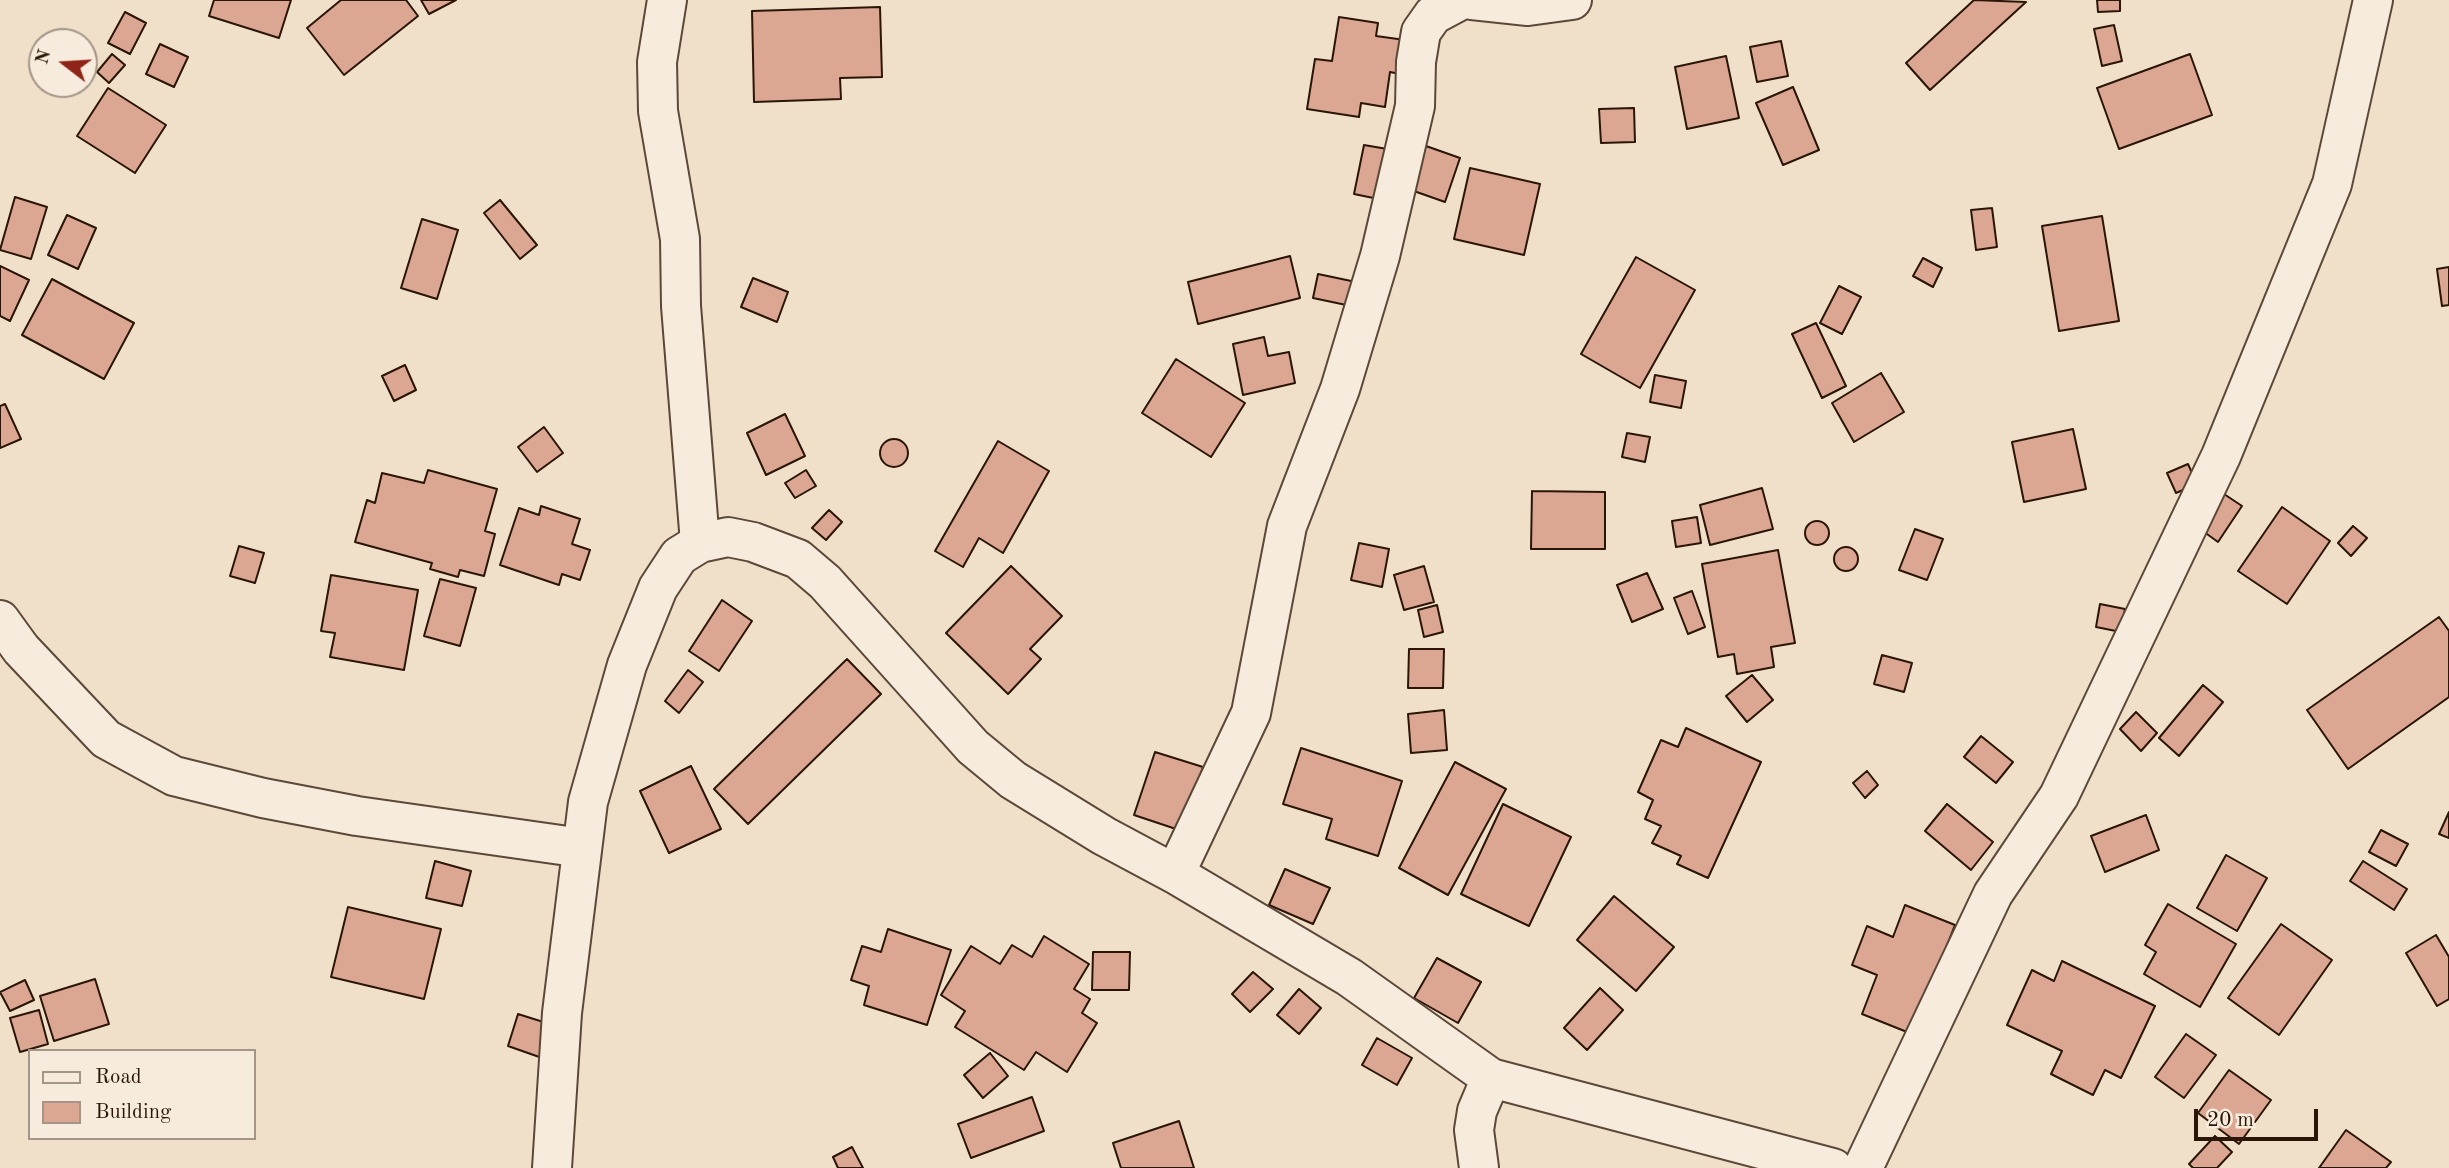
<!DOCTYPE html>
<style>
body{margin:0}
#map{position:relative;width:2449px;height:1168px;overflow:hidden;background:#f1e0c9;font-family:"Old Standard TT",serif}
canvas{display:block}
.legend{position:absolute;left:28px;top:1049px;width:228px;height:91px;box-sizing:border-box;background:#f6ebdc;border:2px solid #a49587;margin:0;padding:9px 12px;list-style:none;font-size:21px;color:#2a1507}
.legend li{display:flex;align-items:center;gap:14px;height:35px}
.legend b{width:35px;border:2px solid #a49587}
.north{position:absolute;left:28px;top:28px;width:70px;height:70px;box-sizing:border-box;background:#f6ebdc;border:2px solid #a49587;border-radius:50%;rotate:287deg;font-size:19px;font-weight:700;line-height:28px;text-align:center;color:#2a1507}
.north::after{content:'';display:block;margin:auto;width:24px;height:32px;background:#8f2418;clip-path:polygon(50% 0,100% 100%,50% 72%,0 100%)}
.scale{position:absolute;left:2194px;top:1109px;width:124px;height:32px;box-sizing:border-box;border:4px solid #2a1507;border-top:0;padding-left:9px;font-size:21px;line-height:24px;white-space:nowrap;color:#2a1507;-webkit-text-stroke:5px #f6ebdc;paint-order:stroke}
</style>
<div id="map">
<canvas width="2449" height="1168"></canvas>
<ul class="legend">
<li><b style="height:9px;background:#f6ebdc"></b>Road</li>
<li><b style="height:19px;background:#dba793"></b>Building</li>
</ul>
<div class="north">N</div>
<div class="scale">20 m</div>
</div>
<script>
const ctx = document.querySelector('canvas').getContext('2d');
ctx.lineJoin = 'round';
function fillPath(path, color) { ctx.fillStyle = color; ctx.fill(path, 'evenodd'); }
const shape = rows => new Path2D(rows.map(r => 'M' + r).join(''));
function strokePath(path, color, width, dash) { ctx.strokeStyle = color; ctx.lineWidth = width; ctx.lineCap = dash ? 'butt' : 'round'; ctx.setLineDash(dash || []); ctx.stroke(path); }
const building = shape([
 [214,0,291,0,279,38,209,16,214,0],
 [341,0,406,0,418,16,344,75,307,28,341,0],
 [421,0,456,0,429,14,421,0],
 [1974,0,2026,2,1930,90,1906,63,1974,0],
 [2097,0,2120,0,2120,11,2098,12,2097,0],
 [880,7,882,77,840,78,841,99,754,102,752,11,880,7],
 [125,12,146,23,130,54,108,43,125,12],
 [1339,17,1378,23,1376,36,1405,40,1400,74,1390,72,1385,107,1361,103,1359,117,1307,109,1315,59,1332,61,1339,17],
 [2114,25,2122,61,2102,66,2094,29,2114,25],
 [1781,41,1788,76,1757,82,1750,47,1781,41],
 [160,44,188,57,174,87,146,74,160,44],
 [112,54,125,65,109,83,97,72,112,54],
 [2190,54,2212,115,2119,149,2097,88,2190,54],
 [1726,56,1739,118,1687,129,1675,67,1726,56],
 [1793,87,1819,150,1783,165,1756,103,1793,87],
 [108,88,166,125,135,173,77,136,108,88],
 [1634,108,1635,142,1601,143,1599,109,1634,108],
 [1364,145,1393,150,1383,200,1354,194,1364,145],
 [1426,146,1460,158,1445,202,1411,190,1426,146],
 [1470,168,1540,184,1524,255,1454,239,1470,168],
 [15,197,47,207,31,259,0,250,15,197],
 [500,200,537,245,520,259,484,213,500,200],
 [1992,208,1997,247,1976,250,1971,210,1992,208],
 [67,215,96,228,78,269,48,255,67,215],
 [2102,216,2119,321,2059,331,2042,226,2102,216],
 [422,219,458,230,437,299,401,288,422,219],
 [1290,256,1300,298,1198,324,1188,282,1290,256],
 [1636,257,1695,290,1640,388,1581,354,1636,257],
 [1923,258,1942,268,1933,287,1913,276,1923,258],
 [0,266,29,280,10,321,0,316,0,266],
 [2449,267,2449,305,2442,306,2437,269,2449,267],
 [1318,274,1356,282,1351,306,1313,298,1318,274],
 [753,278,788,292,777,322,741,307,753,278],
 [52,279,134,323,104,379,22,335,52,279],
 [1839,286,1861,297,1842,334,1820,323,1839,286],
 [1816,323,1846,386,1822,398,1792,334,1816,323],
 [1264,337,1268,356,1289,352,1295,383,1243,395,1233,344,1264,337],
 [1176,359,1245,403,1211,457,1142,413,1176,359],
 [405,365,416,390,394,401,382,376,405,365],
 [1881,373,1904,412,1854,442,1832,403,1881,373],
 [1655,375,1686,381,1681,408,1650,402,1655,375],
 [5,404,21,439,0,448,0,406,5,404],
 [785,414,805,456,766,475,747,433,785,414],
 [544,427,563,453,537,472,518,447,544,427],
 [2073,429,2086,489,2024,502,2012,442,2073,429],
 [1627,433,1650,437,1645,462,1622,457,1627,433],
 '880 453a14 14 0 1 1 28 0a14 14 0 1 1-28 0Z',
 [998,441,1049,471,1003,553,979,538,963,567,935,551,998,441],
 [2188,464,2197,484,2176,493,2167,473,2188,464],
 [428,470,497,489,485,531,495,534,484,576,460,570,458,577,430,569,432,563,355,542,367,500,375,503,382,473,424,483,428,470],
 [806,470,816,486,795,498,785,483,806,470],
 [1762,488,1773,529,1710,545,1700,505,1762,488],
 [1532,491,1605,492,1605,549,1531,549,1532,491],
 [2224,494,2242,506,2218,542,2200,529,2224,494],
 [541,506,580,519,572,544,590,550,580,580,562,574,559,585,500,565,519,508,539,515,541,506],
 [2282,507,2330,541,2287,604,2238,571,2282,507],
 [829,510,842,522,826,540,812,528,829,510],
 [1697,517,1701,543,1676,547,1672,521,1697,517],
 '1805 533a12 12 0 1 1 24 0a12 12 0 1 1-24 0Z',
 [2353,526,2367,538,2351,556,2338,543,2353,526],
 [1915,529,1943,539,1927,580,1899,570,1915,529],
 [1359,543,1389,549,1382,587,1351,580,1359,543],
 [239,546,264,553,255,583,230,576,239,546],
 '1834 559a12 12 0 1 1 24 0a12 12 0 1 1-24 0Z',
 [1778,550,1795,643,1771,647,1774,667,1737,674,1734,654,1718,657,1702,564,1778,550],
 [1011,566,1062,616,1030,649,1041,659,1008,694,946,633,1011,566],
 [1424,566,1434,602,1404,610,1394,575,1424,566],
 [1647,573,1663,609,1632,622,1617,585,1647,573],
 [331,575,418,590,404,670,330,657,335,633,321,631,331,575],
 [440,579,476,588,460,646,424,636,440,579],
 [1692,591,1705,627,1688,634,1674,598,1692,591],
 [722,600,752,621,719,671,689,651,722,600],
 [2100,604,2125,609,2121,632,2096,627,2100,604],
 [1437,605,1443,632,1424,637,1418,610,1437,605],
 [2439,617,2449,631,2449,697,2348,769,2307,710,2439,617],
 [1409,649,1444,649,1443,688,1408,688,1409,649],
 [1882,655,1912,663,1904,692,1874,684,1882,655],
 [847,659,881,694,748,824,714,789,847,659],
 [688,670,703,682,679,713,665,701,688,670],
 [1752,675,1773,700,1747,722,1726,696,1752,675],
 [2203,685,2223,702,2179,756,2159,738,2203,685],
 [1444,710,1447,750,1411,753,1408,714,1444,710],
 [2136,712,2157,733,2141,751,2120,729,2136,712],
 [1686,728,1761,762,1708,878,1677,864,1681,856,1652,843,1661,826,1645,819,1653,800,1638,792,1661,740,1678,747,1686,728],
 [1981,736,2013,762,1996,783,1964,757,1981,736],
 [1301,748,1402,781,1378,856,1326,839,1332,819,1283,804,1301,748],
 [1155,752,1203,767,1182,831,1134,815,1155,752],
 [1455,762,1506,789,1448,895,1399,868,1455,762],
 [691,766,721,829,669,853,640,791,691,766],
 [1867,771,1878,785,1865,798,1853,783,1867,771],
 [1503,804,1571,837,1529,926,1461,894,1503,804],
 [1947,804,1993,842,1971,870,1925,831,1947,804],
 [2449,812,2449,838,2439,834,2449,812],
 [2146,815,2159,850,2105,872,2091,836,2146,815],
 [2381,830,2408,844,2396,866,2369,852,2381,830],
 [2226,855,2267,878,2237,931,2197,908,2226,855],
 [435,861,471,871,462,906,426,898,435,861],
 [2363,861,2407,889,2394,910,2350,881,2363,861],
 [1285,869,1330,888,1313,924,1269,905,1285,869],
 [1614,896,1674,947,1636,991,1577,940,1614,896],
 [2168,904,2236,944,2200,1007,2144,974,2156,952,2145,945,2168,904],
 [1905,905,1955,925,1912,1034,1862,1014,1877,975,1852,965,1867,926,1893,937,1905,905],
 [348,907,441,929,424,999,331,977,348,907],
 [2281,924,2332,960,2279,1035,2228,998,2281,924],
 [888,929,951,950,927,1025,864,1005,869,986,851,980,862,946,881,952,888,929],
 [2436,935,2449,957,2449,999,2437,1006,2406,953,2436,935],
 [1044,936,1089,964,1074,989,1090,999,1082,1013,1097,1023,1067,1072,1036,1052,1024,1070,955,1027,965,1011,941,995,971,946,1000,964,1012,945,1032,957,1044,936],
 [1093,952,1130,952,1129,990,1092,990,1093,952],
 [1437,958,1481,982,1458,1023,1414,998,1437,958],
 [2062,961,2155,1006,2121,1078,2105,1070,2093,1095,2051,1074,2062,1051,2007,1025,2032,970,2054,981,2062,961],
 [1253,972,1273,989,1250,1012,1232,994,1253,972],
 [95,979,109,1024,54,1041,40,996,95,979],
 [25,980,34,1000,10,1011,0,992,25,980],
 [1600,988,1623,1010,1587,1050,1564,1028,1600,988],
 [1299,989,1321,1008,1299,1034,1277,1015,1299,989],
 [39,1010,48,1044,20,1052,10,1018,39,1010],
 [518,1014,556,1026,545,1059,508,1046,518,1014],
 [2186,1034,2216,1055,2184,1098,2155,1077,2186,1034],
 [1377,1038,1412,1058,1397,1085,1362,1065,1377,1038],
 [990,1053,1008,1076,983,1098,964,1075,990,1053],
 [2229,1070,2271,1100,2239,1144,2198,1113,2229,1070],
 [1032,1097,1044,1131,971,1158,958,1124,1032,1097],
 [1179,1121,1194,1168,1121,1168,1113,1143,1179,1121],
 [2346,1130,2391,1162,2386,1168,2319,1168,2346,1130],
 [2215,1136,2232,1152,2217,1168,2193,1168,2189,1164,2215,1136],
 [852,1147,863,1168,838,1168,833,1157,852,1147]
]);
const street = shape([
 [1472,0,1528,6,1572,0],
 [700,543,728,537,753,542,798,559,825,582,973,747,1013,780,1104,836,1175,874,1349,977,1491,1078,1477,1111,1474,1130,1479,1168],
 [0,620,21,649,106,739,174,776,263,798,357,816,582,848],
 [1175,874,1251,713,1287,526,1340,389,1380,256,1415,106,1416,62,1421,32,1433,15,1461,0],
 [1491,1078,1833,1168],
 [552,1168,562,1013,588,802,627,665,658,588,679,556,700,543,681,306,680,239,658,111,657,62,667,0],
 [1863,1168,1993,894,2059,796,2221,456,2332,184,2373,0]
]);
fillPath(building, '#dba793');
strokePath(building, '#2a1507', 2);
strokePath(street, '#5c4838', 42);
strokePath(street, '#f6ebdc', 38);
</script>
